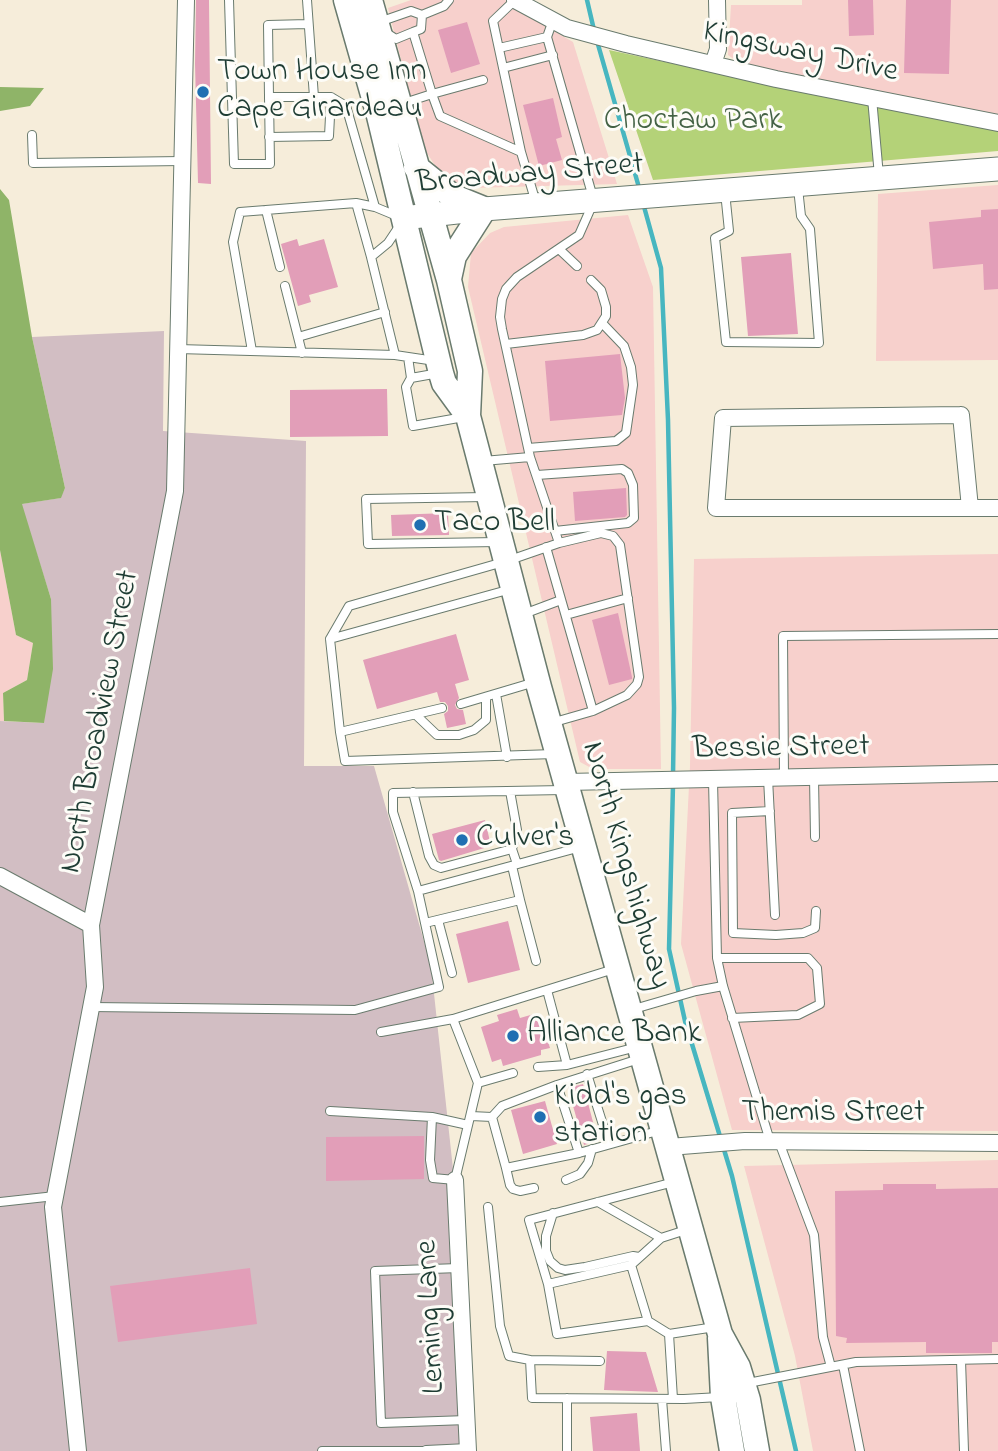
<!DOCTYPE html>
<style>
body{margin:0}
canvas{display:block;background:#f6edda}
</style>
<canvas width="998" height="1451"></canvas>
<script>
const ctx = document.querySelector('canvas').getContext('2d');
ctx.lineJoin = 'round';
function fillPath(path, color) { ctx.fillStyle = color; ctx.fill(path, 'evenodd'); }
const shape = rows => new Path2D(rows.map(r => 'M' + r).join(''));
function strokePath(path, color, width, dash) { ctx.strokeStyle = color; ctx.lineWidth = width; ctx.lineCap = dash ? 'butt' : 'round'; ctx.setLineDash(dash || []); ctx.stroke(path); }
function write(font, color, halo, rows, align = 'center') {
  ctx.font = font + ' "Indie Flower",sans-serif'; ctx.lineWidth = 6; ctx.setLineDash([]); ctx.textBaseline = 'middle'; ctx.strokeStyle = halo; ctx.fillStyle = color; for (const [text, x, y, turn = 0] of rows) {
    ctx.save(); ctx.translate(x, y); ctx.rotate((+turn || 0) * Math.PI / 180); ctx.textAlign = isNaN(turn) ? turn : align; if (halo) ctx.strokeText(text, 0, 0); ctx.fillText(text, 0, 0); ctx.restore();
  }
}
const built = shape([
 [411,0,505,0,517,10,573,42,617,184,472,188,444,179,423,147,388,8],
 [802,0,998,0,998,114,844,86,738,62,728,55,731,5,802,5],
 [998,185,998,360,876,361,878,194],
 [628,215,653,287,661,769,593,769,580,762,468,287,471,253,490,233,504,227],
 [0,550,16,635,33,643,27,680,3,693,4,721,0,721],
 [998,554,998,1131,732,1130,681,944,690,766,694,559],
 [998,1160,998,1451,813,1451,795,1356,744,1166]
]);
const industrial = shape([
 [164,331,163,431,306,441,304,766,374,766,431,966,453,1169,464,1451,0,1451,0,721,44,723,51,599,21,504,60,498,65,488,32,337]
]);
const green = shape([
 [609,50,721,74,998,122,998,151,653,180]
]);
const forest = shape([
 [0,87,44,88,30,106,0,111],
 [0,189,9,200,32,337,65,488,61,498,22,504,51,599,53,669,44,723,4,721,3,693,27,680,33,643,16,635,0,550]
]);
const stream = shape([
 [587,0,594,30],
 [597,41,640,191],
 [643,203,661,268,668,420,674,708,673,776],
 [673,785,669,949,685,1021,732,1176,796,1451]
]);
const building = shape([
 [196,0,209,0,211,184,198,183,195,64],
 [848,0,873,0,874,35,849,36],
 [906,0,951,0,949,74,904,73],
 [467,22,480,64,451,73,438,30],
 [553,98,562,137,556,139,562,160,539,166,523,105],
 [998,209,998,289,984,290,983,264,933,269,929,222,981,217,981,210],
 [297,239,299,246,324,239,338,287,309,295,311,302,298,306,281,244],
 [791,253,798,334,748,336,741,257],
 [620,354,625,398,622,415,550,421,545,361],
 [387,389,388,436,290,437,290,390],
 [626,488,627,515,625,517,575,521,573,492],
 [448,513,449,535,392,536,391,515],
 [618,613,632,677,632,679,609,685,592,620],
 [456,634,469,680,455,684,459,698,455,705,457,709,463,710,466,724,447,728,444,714,448,711,448,706,445,702,440,702,437,692,377,709,363,660],
 [485,820,491,846,441,861,439,860,432,834],
 [508,921,520,970,468,983,456,934],
 [517,1009,520,1018,534,1014,536,1021,541,1019,550,1048,541,1050,541,1055,503,1066,501,1059,492,1062,481,1027,499,1021,497,1015],
 [583,1084,598,1141,584,1145,568,1088],
 [545,1101,557,1144,523,1154,511,1110],
 [424,1136,424,1179,326,1181,326,1137],
 [883,1184,936,1184,936,1189,998,1188,998,1342,992,1342,992,1353,926,1353,926,1342,846,1343,847,1338,836,1336,835,1191,883,1190],
 [250,1268,257,1324,118,1342,110,1286],
 [607,1351,646,1352,658,1392,604,1390],
 [637,1413,640,1451,593,1451,590,1417]
]);
const service = shape([
 [229,0,234,164,270,164,269,97,331,97,346,106,375,207],
 [307,0,314,97],
 [384,26,385,20,411,11,422,15,444,6,449,0],
 [385,32,396,39,413,32,421,29,422,15],
 [499,48,547,37],
 [503,68,553,55],
 [483,80,432,94,440,116,521,152,493,21,515,0],
 [269,97,268,25,308,24],
 [872,98,879,176],
 [401,104,432,94,413,32],
 [32,135,33,163,182,161],
 [269,137,329,136,331,97],
 [521,152,536,203],
 [725,192,729,231,715,238,726,342,819,343,810,229,801,216,798,188],
 [356,203,371,257],
 [266,210,280,267],
 [560,250,577,266],
 [285,286,298,337],
 [506,344,583,335,597,330,606,316,606,307,601,290,591,280],
 [178,349,395,355,435,361],
 [252,351,233,242,240,212,356,203,375,207,404,219,388,243,371,257,395,355],
 [302,353,298,337,385,312],
 [408,357,411,378,406,387,413,426,464,417],
 [411,378,439,373],
 [528,448,616,441,626,433,633,385,631,367,624,346,602,323],
 [530,457,555,531,628,523,634,518,633,485,628,473,622,469,537,475],
 [483,461,530,457,502,329,500,317,502,299,506,289,517,277,579,235,594,201,547,37,553,20],
 [486,497,366,499,368,544,498,542],
 [559,543,601,533,613,536,620,545,639,677,637,684,627,695,593,711],
 [546,547,593,711,551,723],
 [521,615,561,600],
 [566,615,628,598],
 [330,639,349,606,507,561,559,543,555,531],
 [496,694,507,757],
 [461,704,535,682],
 [442,708,340,732,330,639,511,589],
 [416,715,437,735,459,735,474,730,486,720,486,697],
 [340,732,345,761,554,754],
 [814,777,815,837],
 [768,778,775,915],
 [784,778,783,636,998,634],
 [713,780,717,958,723,986,770,1141],
 [510,791,517,830,512,849,517,864],
 [413,792,429,856,434,865,441,868,512,849],
 [770,811,732,813,733,933,776,935,803,933,815,928,816,911],
 [418,891,393,812,393,793,564,790],
 [520,900,536,961],
 [438,920,452,973],
 [425,923,520,900,512,866],
 [717,958,808,958,817,968,820,1004,798,1015,732,1018],
 [547,990,567,1065],
 [91,1007,355,1010,439,987,418,891,581,847],
 [634,1009,696,991,723,986],
 [453,1019,478,1083,455,1180,433,1178,430,1160,432,1117,468,1125],
 [381,1032,453,1019,614,969],
 [639,1059,557,1085,579,1153,661,1130],
 [538,1067,567,1065,637,1047],
 [587,1074,609,1144],
 [478,1083,513,1073],
 [557,1085,502,1106,492,1117,506,1168,579,1153],
 [330,1111,432,1117],
 [471,1116,492,1117],
 [779,1142,814,1235,823,1337,831,1367],
 [506,1168,510,1185,513,1189,520,1191,534,1188],
 [566,1180,580,1174,588,1163,592,1149],
 [674,1182,529,1220,548,1284,557,1334,648,1321,669,1334,715,1327],
 [0,1202,55,1196],
 [598,1202,661,1238],
 [488,1207,500,1326,509,1356,530,1360,532,1398,684,1399,720,1397],
 [553,1213,546,1236,546,1251,550,1261,558,1268,565,1270,585,1267,633,1256,639,1257],
 [631,1265,648,1321],
 [459,1268,375,1271,381,1423,467,1420],
 [548,1284,631,1265,661,1238,689,1229],
 [669,1334,673,1399],
 [530,1360,600,1361],
 [961,1360,964,1451],
 [843,1365,860,1451],
 [748,1383,856,1362,998,1359],
 [567,1398,567,1451],
 [662,1399,666,1451],
 [426,1450,468,1448],
 [322,1451,426,1451]
]);
const minor = shape([
 [515,0,567,28,626,44,776,79,998,123],
 [713,64,718,49,717,0],
 [961,415,970,508,716,508,723,418,961,415],
 [970,508,998,508],
 [566,782,998,773],
 [0,876,91,925],
 [669,1147,745,1141,998,1143],
 [455,1180,468,1451],
 [78,1451,53,1207,95,987,91,925,175,491,186,0]
]);
const secondary = shape([
 [412,217,484,209,998,169]
]);
const primary = shape([
 [346,0,379,116,441,373,444,383,468,416],
 [370,0,449,280,470,371,468,416,539,687,720,1334,738,1367,748,1400,757,1451],
 [416,167,452,196,484,209,454,256,449,279],
 [720,1338,723,1397,732,1451]
]);
const markers = [
 [203,92,7,"#1f6fb2"],
 [420,525,7,"#1f6fb2"],
 [462,840,7,"#1f6fb2"],
 [513,1036,7,"#1f6fb2"],
 [540,1117,7,"#1f6fb2"]
];
const streetNames = [
 ["Kingsway Drive",800,54,12],
 ["Broadway Street",530,176,-5],
 ["North Broadview Street",102,722,-79],
 ["Bessie Street",781,750,-1],
 ["North Kingshighway",624,866,74],
 ["Themis Street",833,1115],
 ["Leming Lane",433,1317,-93]
];
const poiNames = [
 ["Town House Inn",217,74],
 ["Cape Girardeau",217,111],
 ["Taco Bell",434,525],
 ["Culver's",476,840],
 ["Alliance Bank",527,1036],
 ["Kidd's gas",554,1099],
 ["station",554,1136]
];
const parkNames = [
 ["Choctaw Park",693,123]
];
fillPath(built, '#f7d0cc');
fillPath(industrial, '#d2bec3');
fillPath(green, '#b4d278');
fillPath(forest, '#8fb468');
strokePath(stream, '#47b6c0', 4.5);
fillPath(building, '#e29eb8');
strokePath(service, '#6a7b6e', 10);
strokePath(minor, '#6a7b6e', 18);
strokePath(secondary, '#6a7b6e', 25);
strokePath(primary, '#6a7b6e', 27);
strokePath(service, '#fff', 8);
strokePath(minor, '#fff', 16);
strokePath(secondary, '#fff', 23);
strokePath(primary, '#fff', 24);
for (const [x, y, r, color] of markers) { const dot = new Path2D(); dot.arc(x, y, r, 0, 2 * Math.PI); ctx.fillStyle = color; ctx.fill(dot); strokePath(dot, '#fdfcf7', 2.5); }
write('32px', '#1f3d34', '#fdfcf7', streetNames);
write('32px', '#1f3d34', '#fdfcf7', poiNames, 'left');
write('32px', '#446245', '#fdfcf7', parkNames);
</script>
